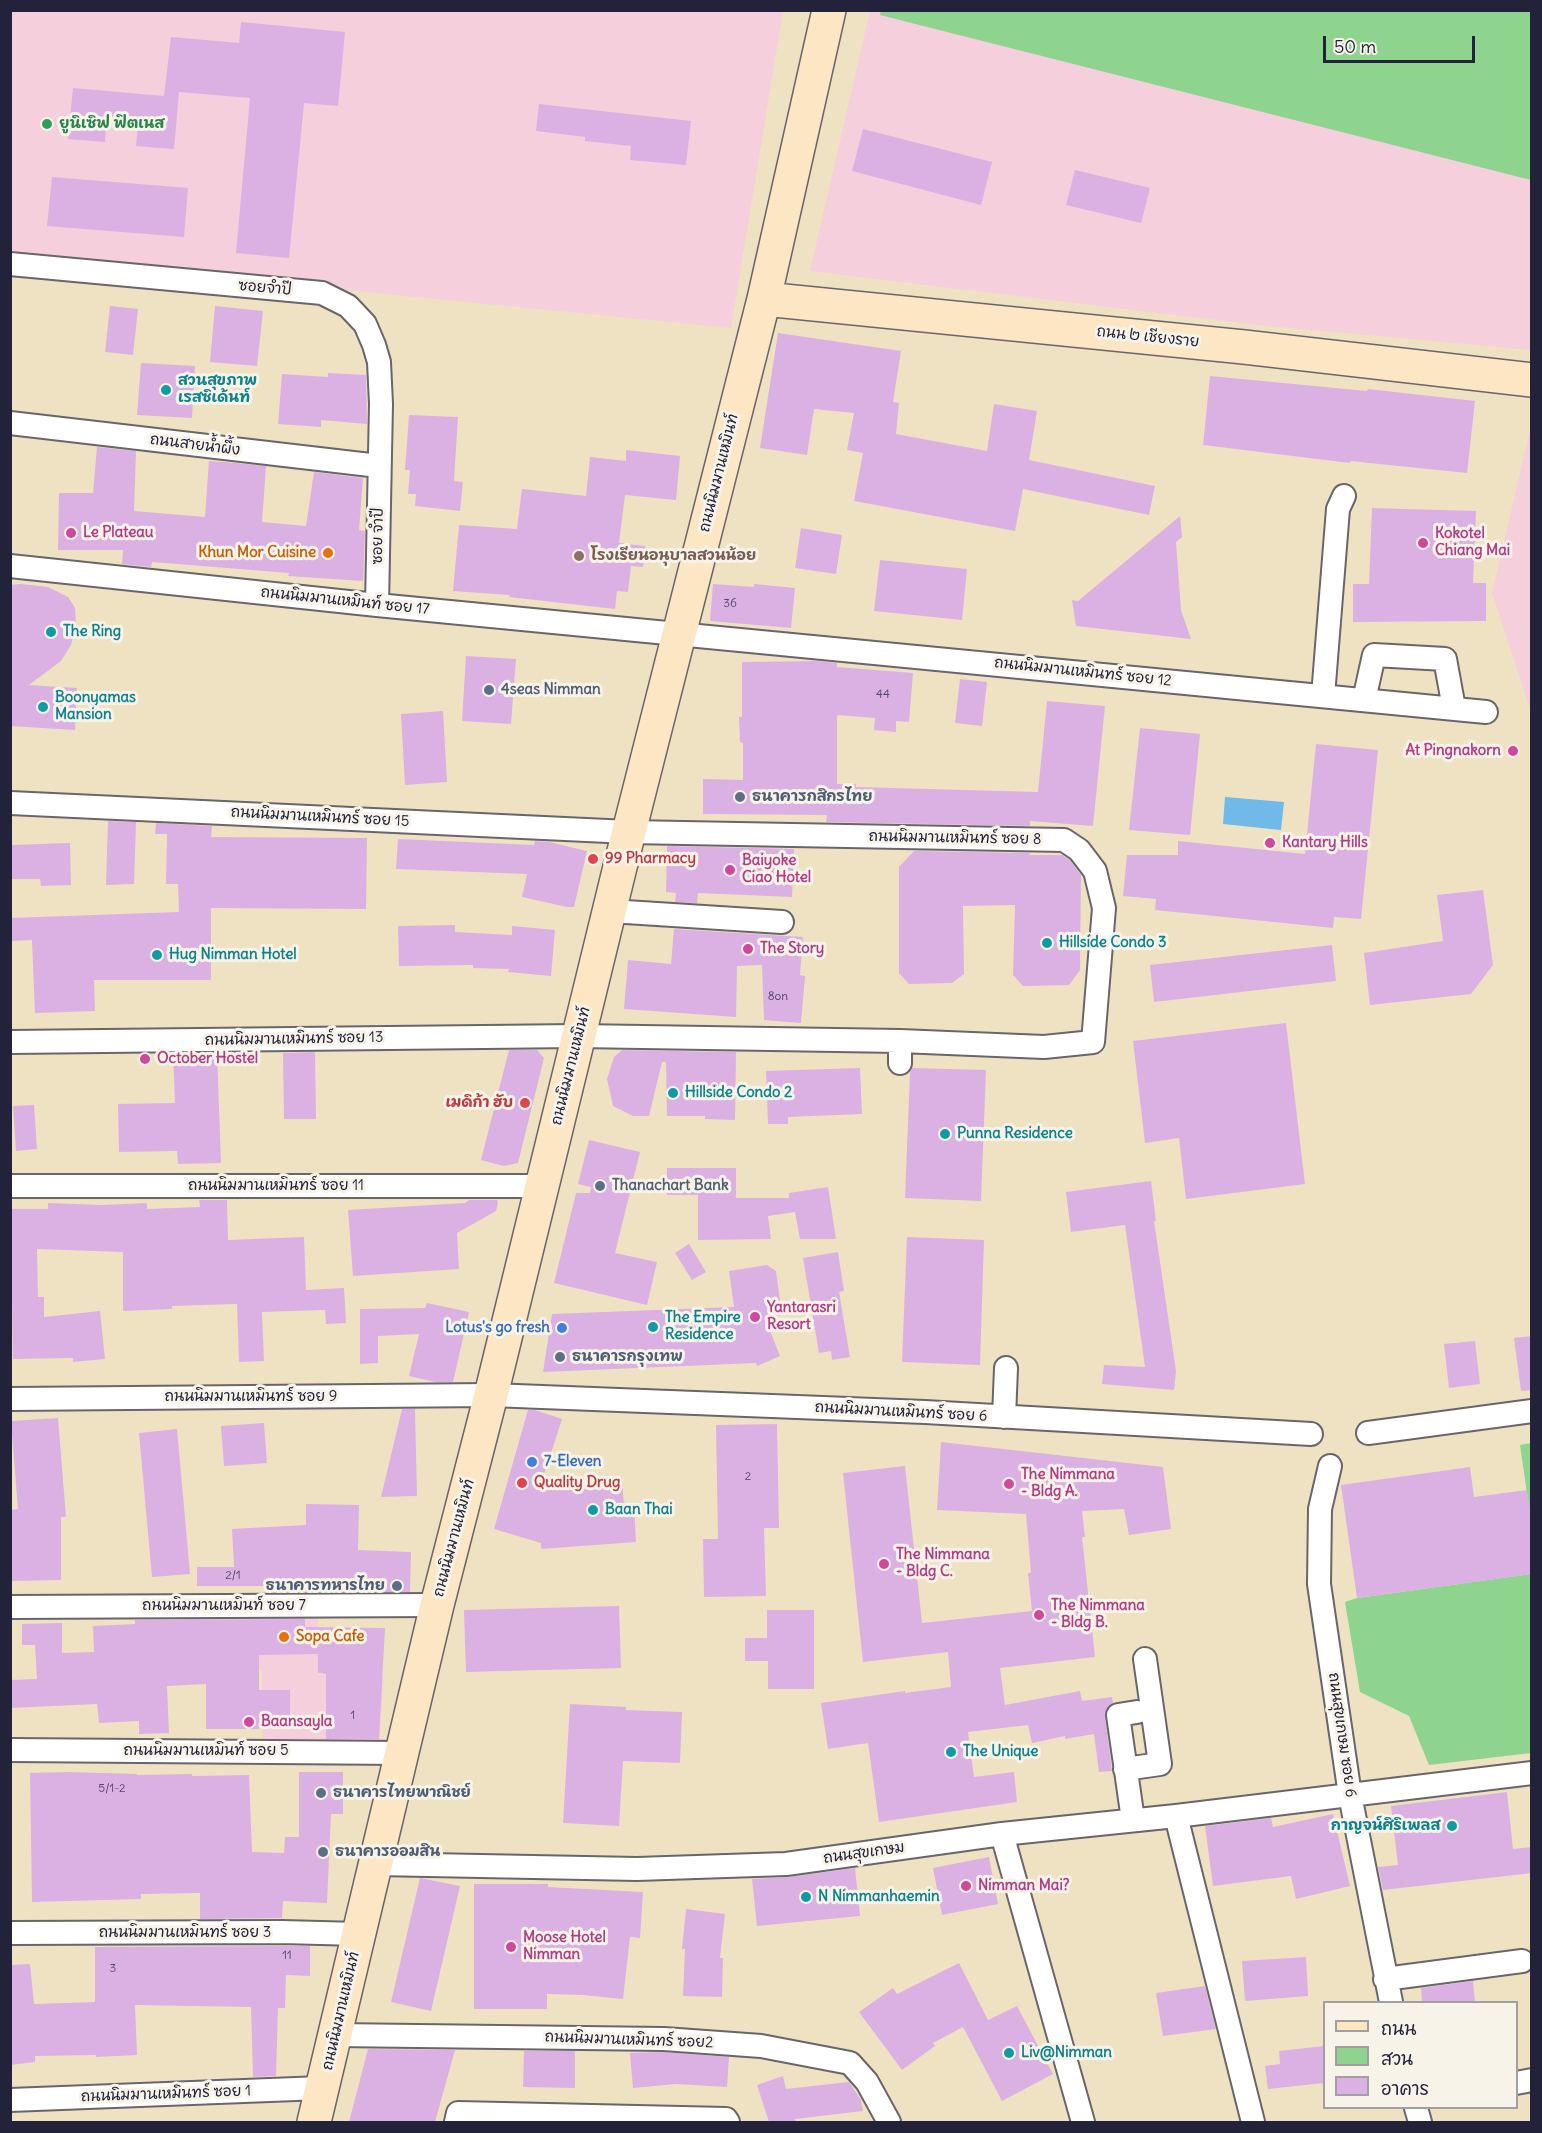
<!DOCTYPE html>
<meta charset="utf-8">
<style>
body{margin:0}
#map{position:relative;width:1542px;height:2133px;overflow:hidden;background:#eee2c3;font-family:Delius,"Playpen Sans Thai",sans-serif}
canvas{display:block}
.frame{position:absolute;inset:0;border:12px solid #22223b;pointer-events:none}
.legend{position:absolute;left:1323px;top:2001px;width:195px;height:108px;box-sizing:border-box;background:#f7f3e8;border:2px solid #a29fa3;margin:0;padding:8px 10px;list-style:none;font-size:18px;color:#22223b}
.legend li{display:flex;align-items:center;gap:12px;height:30px}
.legend b{width:30px;border:2px solid #a29fa3}
.scale{position:absolute;left:1323px;top:36px;width:152px;height:27px;box-sizing:border-box;border:3px solid #22223b;border-top:0;padding-left:8px;font-size:18px;line-height:21px;white-space:nowrap;color:#22223b;-webkit-text-stroke:4px #f7f3e8;paint-order:stroke}
</style>
<div id="map">
<canvas width="1542" height="2133"></canvas>
<div class="frame"></div>
<ul class="legend">
<li><b style="height:8px;background:#fce6c4"></b>ถนน</li>
<li><b style="height:16px;background:#8ed48e"></b>สวน</li>
<li><b style="height:16px;background:#dbb1e4"></b>อาคาร</li>
</ul>
<div class="scale">50 m</div>
</div>
<script>
const ctx = document.querySelector('canvas').getContext('2d');
ctx.lineJoin = 'round';
function fillPath(path, color) { ctx.fillStyle = color; ctx.fill(path, 'evenodd'); }
const shape = rows => new Path2D(rows.map(r => 'M' + r).join(''));
function strokePath(path, color, width, dash) { ctx.strokeStyle = color; ctx.lineWidth = width; ctx.lineCap = dash ? 'butt' : 'round'; ctx.setLineDash(dash || []); ctx.stroke(path); }
function write(font, color, halo, rows, align = 'center') {
  ctx.font = font + ' Delius,"Playpen Sans Thai",sans-serif'; ctx.lineWidth = 6; ctx.setLineDash([]); ctx.textBaseline = 'middle'; ctx.strokeStyle = halo; ctx.fillStyle = color; for (const [text, x, y, turn = 0] of rows) {
    ctx.save(); ctx.translate(x, y); ctx.rotate((+turn || 0) * Math.PI / 180); ctx.textAlign = isNaN(turn) ? turn : align; if (halo) ctx.strokeText(text, 0, 0); ctx.fillText(text, 0, 0); ctx.restore();
  }
}
const built = shape([
 [10,11,783,11,731,328,11,257],
 [870,11,1531,11,1531,350,1258,325,810,271],
 [1531,426,1531,712,1492,593],
 [318,1612,318,1675,384,1675,379,1742,263,1740,262,1669,188,1670,184,1613]
]);
const green = shape([
 [881,10,1531,11,1531,180,880,15],
 [1531,1443,1531,1521,1520,1445],
 [1531,1574,1531,1753,1429,1765,1409,1716,1360,1692,1345,1602,1357,1598]
]);
const water = shape([
 [1225,797,1284,802,1281,830,1223,824]
]);
const building = shape([
 [241,22,345,32,338,106,304,103,289,258,236,253,250,98,179,92,174,149,136,146,138,125,106,122,105,142,68,139,73,88,164,96,171,37,239,43],
 [539,104,691,121,686,165,630,160,631,146,585,141,585,137,536,131],
 [863,129,992,162,981,205,852,171],
 [1075,170,1150,188,1141,223,1066,205],
 [52,177,188,188,184,237,47,226],
 [110,306,138,309,133,355,105,352],
 [215,306,263,311,257,366,210,362],
 [778,333,901,351,893,402,899,403,896,434,987,451,994,404,1037,411,1029,460,1155,486,1149,515,1023,489,1015,531,854,501,863,453,847,450,854,413,814,409,807,455,760,448],
 [141,363,195,366,192,418,137,415],
 [328,373,366,375,367,424,321,420,321,427,278,424,282,374,328,377],
 [1210,376,1367,391,1368,389,1475,401,1467,473,1350,461,1350,463,1203,445],
 [409,415,458,417,454,481,463,482,460,511,415,506,416,494,408,494,410,470,405,470],
 [97,447,136,451,134,511,205,517,209,461,224,462,266,466,262,522,306,526,314,472,363,478,359,530,365,531,363,581,288,576,289,573,152,562,151,567,140,566,122,564,123,550,58,550,59,493,93,493],
 [626,450,680,456,676,500,625,495,619,543,645,546,643,567,631,566,628,592,617,591,615,609,509,597,510,595,453,591,459,525,517,529,522,489,586,496,590,457,626,461],
 [1372,508,1476,511,1473,583,1486,583,1486,621,1353,622,1353,584,1369,584],
 [1180,516,1182,537,1176,542,1181,610,1191,639,1076,626,1072,600,1078,601],
 [801,528,842,535,836,574,795,568],
 [880,560,967,569,962,620,874,611],
 [21,584,48,587,68,597,75,608,76,627,71,645,61,661,29,685,77,688,75,730,10,726,10,585],
 [713,584,754,587,754,584,795,588,791,628,710,621],
 [466,656,516,659,511,724,462,721],
 [819,661,837,663,837,667,913,673,909,722,896,721,896,732,874,730,875,718,837,715,837,784,856,784,856,787,1038,792,1047,701,1105,706,1093,826,1030,821,1030,826,826,822,827,815,703,814,703,779,743,780,743,743,740,742,739,717,742,717,742,662],
 [960,679,987,682,982,726,955,723],
 [443,711,447,782,405,785,401,714],
 [1140,728,1200,734,1190,835,1129,830],
 [1316,744,1378,750,1361,919,1334,917,1333,928,1155,910,1156,899,1123,896,1127,855,1178,855,1178,841,1305,854],
 [108,821,136,822,134,884,106,885],
 [156,823,212,826,211,837,367,838,366,909,211,908,211,980,94,980,95,1011,35,1013,32,940,10,941,10,918,179,912,178,884,166,884,167,834,155,834],
 [398,839,534,845,535,841,549,842,587,851,574,907,567,907,522,897,527,874,396,869],
 [70,843,71,885,41,886,40,879,10,879,10,845],
 [667,846,794,849,792,897,698,893,697,903,675,902,676,893,666,892],
 [914,851,1030,853,1029,855,1062,855,1070,860,1081,875,1080,970,1069,985,1023,986,1013,975,1015,905,963,906,964,974,952,983,909,984,899,973,899,867],
 [1483,890,1493,965,1471,994,1370,1005,1364,953,1443,941,1437,895],
 [455,925,455,932,512,935,512,926,555,930,551,976,508,972,509,969,473,968,473,965,399,966,398,926],
 [674,929,803,937,800,975,805,976,801,1023,764,1020,762,965,737,966,736,1017,624,1009,628,960,671,964],
 [1332,945,1336,981,1154,1002,1150,965],
 [1286,1023,1305,1184,1186,1199,1179,1138,1145,1143,1133,1041],
 [509,1050,537,1050,544,1058,518,1163,504,1166,481,1160],
 [622,1050,736,1052,735,1120,705,1119,705,1116,667,1116,666,1062,662,1062,649,1116,633,1116,613,1106,607,1079,614,1057],
 [315,1052,316,1119,284,1119,283,1053],
 [217,1053,221,1163,178,1164,177,1151,119,1152,118,1104,175,1103,173,1054],
 [860,1068,862,1114,788,1117,788,1124,768,1124,766,1071],
 [912,1068,986,1070,981,1201,905,1198,910,1072],
 [34,1105,37,1149,16,1151,13,1106],
 [589,1140,640,1152,615,1253,657,1262,647,1305,554,1283,576,1193,590,1193,591,1187,578,1184],
 [667,1168,736,1168,736,1198,789,1198,789,1193,828,1187,836,1239,800,1239,795,1212,768,1216,771,1239,698,1240,698,1195,667,1195],
 [1151,1181,1156,1221,1154,1221,1176,1371,1174,1390,1102,1384,1104,1365,1145,1367,1125,1225,1071,1232,1066,1192],
 [199,1200,227,1200,228,1240,304,1237,306,1290,344,1288,346,1323,326,1324,325,1310,262,1312,264,1361,239,1362,237,1304,172,1306,172,1309,123,1311,123,1252,37,1249,38,1297,44,1297,44,1317,100,1311,105,1359,73,1362,73,1358,13,1359,12,1305,10,1305,10,1209,48,1209,48,1203,102,1205,147,1203,147,1209,200,1207],
 [469,1200,497,1200,498,1203,496,1211,457,1233,459,1269,353,1276,348,1210,465,1203],
 [907,1237,984,1240,980,1365,902,1362],
 [689,1244,706,1272,692,1280,675,1253],
 [838,1252,844,1291,839,1292,850,1357,832,1360,831,1351,819,1353,803,1258],
 [767,1265,776,1271,782,1315,765,1318,780,1356,757,1366,756,1363,543,1372,552,1314,734,1307,729,1271],
 [427,1303,469,1312,453,1382,435,1382,409,1376,419,1334,378,1336,378,1363,360,1364,360,1309,425,1308],
 [1532,1336,1532,1390,1521,1391,1514,1338],
 [1475,1341,1480,1384,1449,1388,1444,1344],
 [402,1409,415,1409,417,1496,381,1497],
 [528,1410,535,1410,562,1419,542,1481,622,1476,624,1508,634,1506,636,1542,541,1549,541,1543,494,1529],
 [58,1418,66,1517,61,1517,61,1580,10,1581,10,1510,18,1509,11,1421],
 [264,1423,267,1463,224,1466,221,1426],
 [777,1424,779,1528,764,1528,766,1596,704,1597,703,1539,718,1539,716,1425],
 [177,1429,190,1574,152,1577,139,1433],
 [941,1442,1163,1467,1171,1529,1129,1535,1124,1509,1082,1511,1085,1537,1082,1537,1095,1657,1000,1668,1005,1705,1080,1691,1082,1701,1112,1697,1113,1703,1106,1710,1105,1716,1112,1771,1099,1772,1094,1734,1065,1739,1065,1736,1032,1743,1028,1725,968,1732,974,1777,1014,1772,1017,1802,879,1822,868,1743,828,1749,821,1703,905,1691,905,1693,951,1687,948,1652,863,1662,843,1473,905,1466,922,1623,1032,1611,1028,1573,1031,1573,1026,1514,937,1510],
 [1470,1467,1474,1497,1527,1490,1532,1521,1532,1574,1357,1598,1341,1485],
 [306,1504,359,1505,358,1550,411,1552,410,1592,303,1592,304,1579,268,1581,268,1586,197,1586,197,1567,234,1567,232,1529,306,1525],
 [619,1606,621,1668,466,1672,464,1610],
 [767,1610,814,1610,814,1689,768,1689,768,1661,745,1661,745,1638,767,1638],
 [305,1619,305,1627,385,1628,379,1739,326,1739,326,1674,318,1673,318,1654,259,1655,259,1690,290,1690,290,1724,259,1724,259,1729,206,1729,206,1684,167,1686,169,1733,139,1734,139,1721,99,1723,97,1704,10,1708,10,1680,37,1679,35,1645,22,1645,22,1624,62,1623,62,1653,94,1652,93,1626,135,1624,135,1620],
 [570,1704,626,1707,626,1710,682,1712,680,1763,623,1761,619,1826,563,1823],
 [70,1772,137,1774,137,1775,192,1774,192,1776,249,1775,252,1852,284,1853,285,1837,299,1837,299,1772,343,1772,343,1814,331,1814,327,1903,283,1901,282,1918,200,1919,200,1893,141,1894,141,1899,32,1902,30,1773],
 [1507,1792,1513,1849,1532,1847,1532,1873,1383,1890,1378,1867,1398,1865,1391,1806],
 [1333,1814,1350,1886,1296,1899,1291,1876,1213,1886,1205,1826,1271,1818,1273,1827],
 [989,1857,998,1904,942,1915,933,1868],
 [855,1868,860,1916,757,1926,752,1879,788,1877],
 [420,1878,460,1886,431,2011,391,2002],
 [474,1884,548,1884,548,1887,643,1892,640,1938,630,1937,623,1999,583,1995,547,1994,547,2009,474,2009],
 [686,1909,725,1914,720,1958,723,1958,722,1997,683,1996,685,1949,682,1949],
 [282,1946,310,1946,310,1976,286,1975,285,2008,278,2008,276,2076,253,2077,251,2007,135,2005,137,2055,96,2057,96,2055,35,2056,35,2062,10,2065,10,1965,30,1964,34,2004,95,2002,95,1947],
 [1306,1957,1308,1996,1245,2001,1242,1961],
 [959,1963,988,2020,1017,2006,1053,2074,1002,2101,963,2027,933,2043,935,2046,902,2070,859,2012,893,1988,897,1994],
 [1473,1981,1475,2002,1422,2002,1421,1988],
 [1205,1986,1216,2029,1163,2036,1156,1993],
 [1324,2046,1324,2083,1268,2089,1265,2066,1280,2064,1279,2051],
 [368,2049,455,2050,435,2122,349,2122],
 [524,2051,575,2051,575,2088,523,2087],
 [663,2052,729,2057,727,2087,676,2084,633,2088,630,2053],
 [783,2076,786,2089,849,2082,861,2100,863,2111,795,2119,796,2122,769,2122,757,2085]
]);
const street = shape([
 [10,264,322,293,348,306,365,324,374,345,379,362,381,404,377,605],
 [10,423,379,466],
 [10,566,377,605,1486,712],
 [1323,696,1338,509,1344,496],
 [1364,700,1374,655,1445,659,1454,708],
 [10,803,629,832,1064,840,1079,850,1095,871,1104,908,1093,1042,1044,1047,900,1041,578,1036,10,1042],
 [610,911,782,922],
 [900,1063,900,1041],
 [10,1186,541,1186],
 [10,1399,491,1395,925,1412,1311,1434],
 [1004,1417,1006,1368],
 [1368,1433,1532,1411],
 [1330,1466,1320,1509,1319,1584,1350,1795,1391,2002],
 [10,1607,437,1605],
 [10,1750,402,1753],
 [1125,1769,1160,1764,1145,1659],
 [1176,1816,1253,2122],
 [1133,1820,1118,1715,1137,1712],
 [1002,1834,1083,2122],
 [376,1864,637,1869,786,1864,1002,1834,1176,1816,1532,1773],
 [10,1933,282,1932,359,1934],
 [1385,1979,1522,1961],
 [335,2035,664,2039,761,2046,850,2063,867,2082,889,2122],
 [1516,2083,1532,2080],
 [10,2100,322,2088],
 [1416,2108,1420,2122],
 [456,2122,458,2113,726,2119,728,2122]
]);
const secondary = shape([
 [764,299,1244,347,1532,380],
 [314,2122,437,1605,491,1395,619,871,764,299,829,10]
]);
const markers = [
 [47,124,6,"#2e9e5b"],
 [166,390,6,"#0f9aa8"],
 [71,533,6,"#d1479c"],
 [1423,543,6,"#d1479c"],
 [328,553,6,"#e8710a"],
 [579,556,6,"#8d6e63"],
 [51,632,6,"#0f9aa8"],
 [489,690,6,"#5c6f8a"],
 [43,707,6,"#0f9aa8"],
 [1513,751,6,"#d1479c"],
 [740,797,6,"#5c6f8a"],
 [1270,843,6,"#d1479c"],
 [593,859,6,"#e0444e"],
 [730,870,6,"#d1479c"],
 [1047,943,6,"#0f9aa8"],
 [748,949,6,"#d1479c"],
 [157,955,6,"#0f9aa8"],
 [145,1059,6,"#d1479c"],
 [673,1093,6,"#0f9aa8"],
 [525,1103,6,"#e0444e"],
 [945,1134,6,"#0f9aa8"],
 [600,1186,6,"#5c6f8a"],
 [755,1317,6,"#d1479c"],
 [653,1327,6,"#0f9aa8"],
 [562,1328,6,"#3f7fe0"],
 [560,1357,6,"#5c6f8a"],
 [532,1462,6,"#3f7fe0"],
 [522,1483,6,"#e0444e"],
 [1009,1484,6,"#d1479c"],
 [593,1510,6,"#0f9aa8"],
 [884,1564,6,"#d1479c"],
 [397,1586,6,"#5c6f8a"],
 [1039,1615,6,"#d1479c"],
 [284,1637,6,"#e8710a"],
 [249,1722,6,"#d1479c"],
 [951,1752,6,"#0f9aa8"],
 [321,1793,6,"#5c6f8a"],
 [1452,1826,6,"#0f9aa8"],
 [323,1852,6,"#5c6f8a"],
 [966,1886,6,"#d1479c"],
 [806,1897,6,"#0f9aa8"],
 [511,1947,6,"#d1479c"],
 [1009,2053,6,"#0f9aa8"]
];
const numberNames = [
 ["36",730,604],
 ["44",883,695],
 ["8on",778,997],
 ["2",748,1477],
 ["2/1",233,1576],
 ["1",353,1716],
 ["5/1-2",112,1789],
 ["11",287,1956],
 ["3",113,1969]
];
const leisureNames = [
 ["ยูนิเซิฟ ฟิตเนส",59,124]
];
const streetNames = [
 ["ซอยจำปี",265,288,5],
 ["ถนน ๒ เชียงราย",1148,337,6],
 ["ถนนสายน้ำผึ้ง",195,445,7],
 ["ถนนนิมมานเหมินท์",719,473,-76],
 ["ซอย จำปี",378,536,-89],
 ["ถนนนิมมานเหมินท์ ซอย 17",345,601,6],
 ["ถนนนิมมานเหมินทร์ ซอย 12",1083,672,6],
 ["ถนนนิมมานเหมินทร์ ซอย 15",320,817,3],
 ["ถนนนิมมานเหมินทร์ ซอย 8",955,838,1],
 ["ถนนนิมมานเหมินทร์ ซอย 13",294,1039,-1],
 ["ถนนนิมมานเหมินท์",571,1066,-76],
 ["ถนนนิมมานเหมินทร์ ซอย 11",276,1186],
 ["ถนนนิมมานเหมินทร์ ซอย 9",251,1397],
 ["ถนนนิมมานเหมินทร์ ซอย 6",901,1412,3],
 ["ถนนนิมมานเหมินท์",454,1538,-75],
 ["ถนนนิมมานเหมินท์ ซอย 7",224,1606],
 ["ถนนสุขเกษม ซอย 6",1342,1735,82],
 ["ถนนนิมมานเหมินท์ ซอย 5",206,1751],
 ["ถนนสุขเกษม",864,1853,-8],
 ["ถนนนิมมานเหมินทร์ ซอย 3",185,1933],
 ["ถนนนิมมานเหมินท์",341,2011,-77],
 ["ถนนนิมมานเหมินทร์ ซอย2",629,2040,2],
 ["ถนนนิมมานเหมินทร์ ซอย 1",166,2094,-2]
];
const cultureNames = [
 ["สวนสุขภาพ",178,381],
 ["เรสซิเด้นท์",178,398],
 ["The Ring",63,632],
 ["Boonyamas",55,698],
 ["Mansion",55,715],
 ["Hillside Condo 3",1059,943],
 ["Hug Nimman Hotel",169,955],
 ["Hillside Condo 2",685,1093],
 ["Punna Residence",957,1134],
 ["The Empire",665,1318],
 ["Residence",665,1335],
 ["Baan Thai",605,1510],
 ["The Unique",963,1752],
 ["กาญจน์ศิริเพลส",1440,1826,"right"],
 ["N Nimmanhaemin",818,1897],
 ["Liv@Nimman",1021,2053]
];
const hotelNames = [
 ["Le Plateau",83,533],
 ["Kokotel",1435,534],
 ["Chiang Mai",1435,551],
 ["At Pingnakorn",1501,751,"right"],
 ["Kantary Hills",1282,843],
 ["Baiyoke",742,861],
 ["Ciao Hotel",742,878],
 ["The Story",760,949],
 ["October Hostel",157,1059],
 ["Yantarasri",767,1308],
 ["Resort",767,1325],
 ["The Nimmana",1021,1475],
 ["- Bldg A.",1021,1492],
 ["The Nimmana",896,1555],
 ["- Bldg C.",896,1572],
 ["The Nimmana",1051,1606],
 ["- Bldg B.",1051,1623],
 ["Baansayla",261,1722],
 ["Nimman Mai?",978,1886],
 ["Moose Hotel",523,1938],
 ["Nimman",523,1955]
];
const foodNames = [
 ["Khun Mor Cuisine",316,553],
 ["Sopa Cafe",296,1637,"left"]
];
const educationNames = [
 ["โรงเรียนอนุบาลสวนน้อย",591,556]
];
const serviceNames = [
 ["4seas Nimman",501,690],
 ["ธนาคารกสิกรไทย",752,797],
 ["Thanachart Bank",612,1186],
 ["ธนาคารกรุงเทพ",572,1357],
 ["ธนาคารทหารไทย",385,1586,"right"],
 ["ธนาคารไทยพาณิชย์",333,1793],
 ["ธนาคารออมสิน",335,1852]
];
const healthNames = [
 ["99 Pharmacy",605,859],
 ["เมดิก้า ฮับ",513,1103,"right"],
 ["Quality Drug",534,1483]
];
const shopNames = [
 ["Lotus's go fresh",550,1328],
 ["7-Eleven",544,1462,"left"]
];
fillPath(built, '#f5cfdb');
fillPath(green, '#8ed48e');
fillPath(water, '#70b9e8');
fillPath(building, '#dbb1e4');
strokePath(street, '#69656b', 26);
strokePath(secondary, '#69656b', 36);
strokePath(street, '#fff', 22);
strokePath(secondary, '#fce6c4', 33);
for (const [x, y, r, color] of markers) { const dot = new Path2D(); dot.arc(x, y, r, 0, 2 * Math.PI); ctx.fillStyle = color; ctx.fill(dot); strokePath(dot, '#f7f3e8', 2); }
write('12px', '#504665', null, numberNames);
write('bold 15px', '#27864d', '#f7f3e8', leisureNames, 'left');
write('15px', '#22223b', '#f7f3e8', streetNames);
write('bold 15px', '#0d838f', '#f7f3e8', cultureNames, 'left');
write('bold 15px', '#b23c85', '#f7f3e8', hotelNames, 'left');
write('bold 15px', '#c56008', '#f7f3e8', foodNames, 'right');
write('bold 15px', '#785e54', '#f7f3e8', educationNames, 'left');
write('bold 15px', '#4e5e75', '#f7f3e8', serviceNames, 'left');
write('bold 15px', '#be3a42', '#f7f3e8', healthNames, 'left');
write('bold 15px', '#366cbe', '#f7f3e8', shopNames, 'right');
</script>
